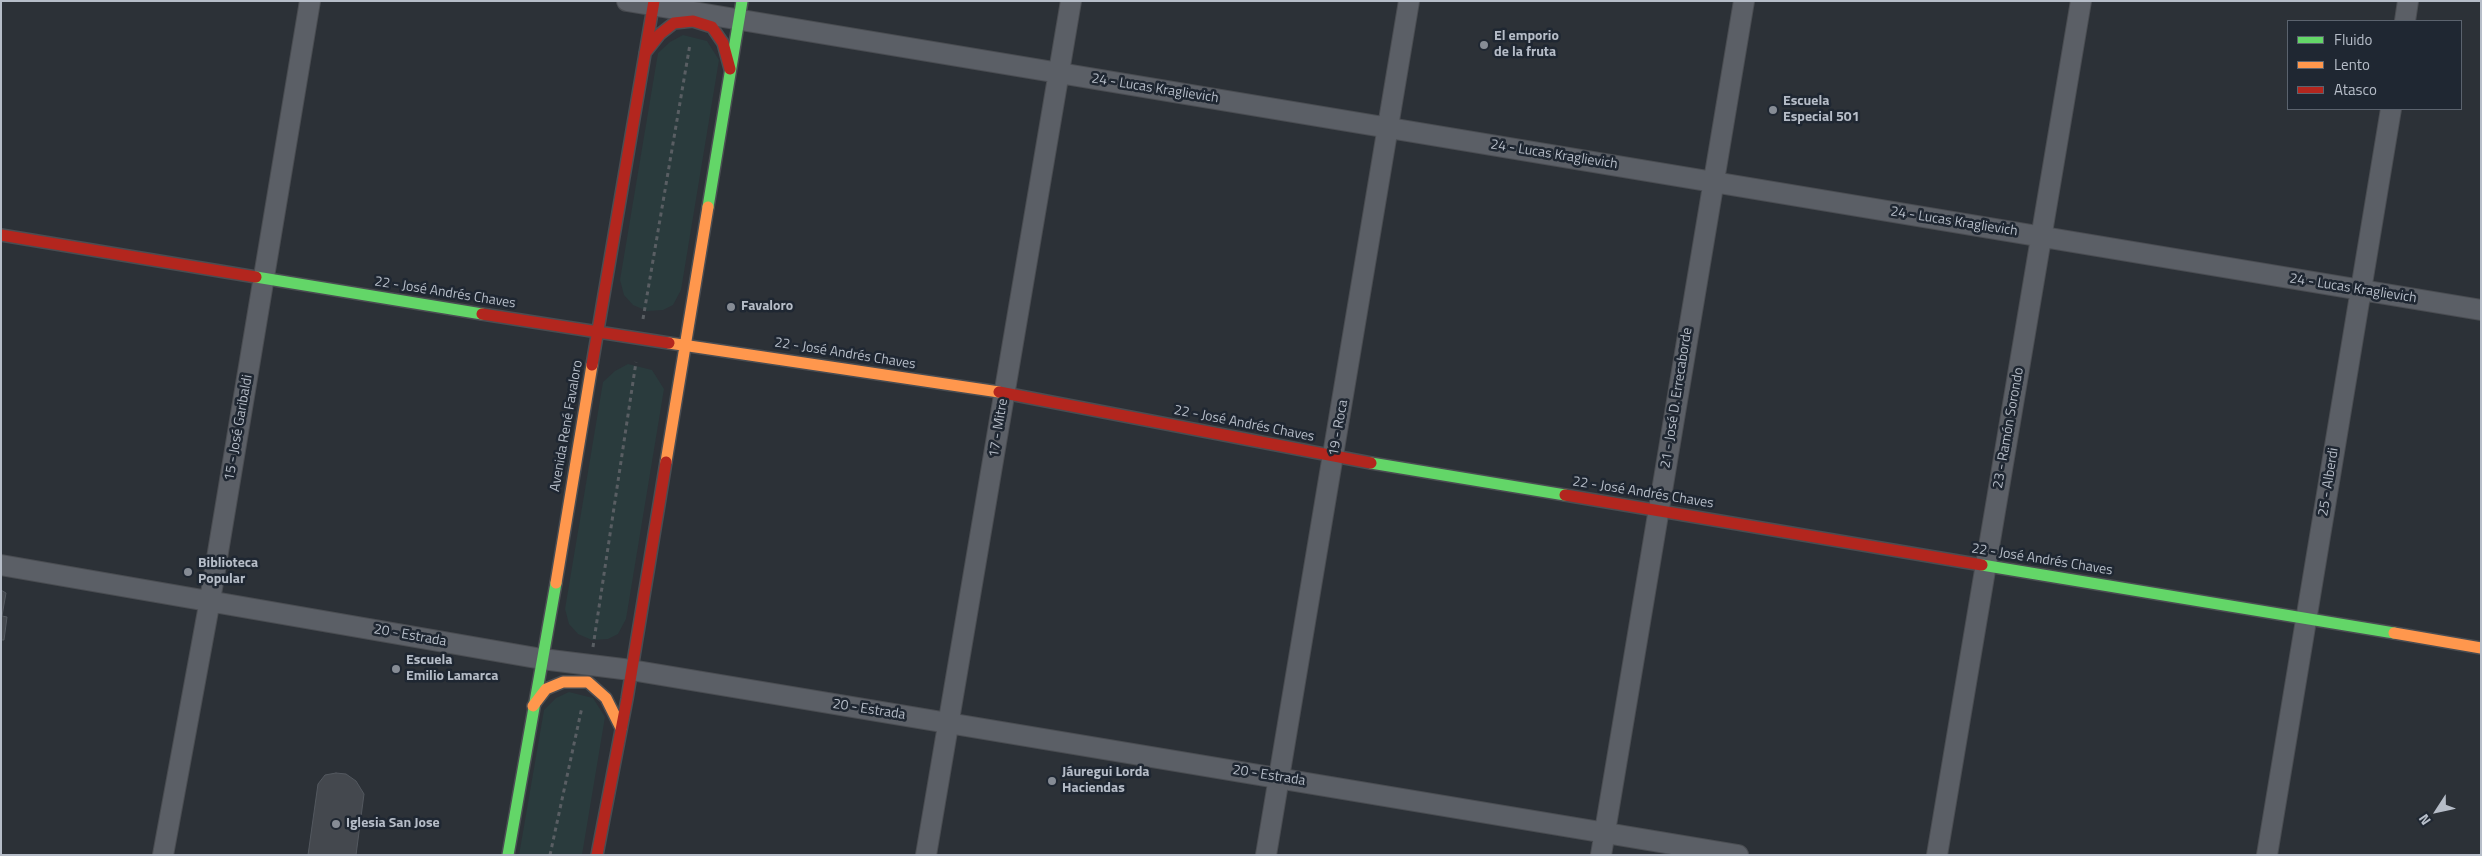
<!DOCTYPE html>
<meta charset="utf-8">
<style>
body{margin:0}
#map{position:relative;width:2482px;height:856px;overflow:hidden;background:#2c3137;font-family:"Titillium Web",sans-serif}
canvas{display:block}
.frame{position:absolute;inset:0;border:2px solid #b6bdc8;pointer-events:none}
.legend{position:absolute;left:2287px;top:20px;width:175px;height:90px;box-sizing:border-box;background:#1f2732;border:1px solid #5b636e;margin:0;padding:6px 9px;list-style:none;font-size:15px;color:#b6bdc8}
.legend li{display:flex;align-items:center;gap:10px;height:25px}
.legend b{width:25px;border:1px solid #5b636e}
.north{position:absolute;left:2412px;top:786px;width:50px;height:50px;-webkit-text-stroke:4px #1f2732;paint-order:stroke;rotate:235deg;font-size:14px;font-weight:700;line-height:20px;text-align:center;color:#b6bdc8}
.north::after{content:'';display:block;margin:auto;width:18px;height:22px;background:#b6bdc8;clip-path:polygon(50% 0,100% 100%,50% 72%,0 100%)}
</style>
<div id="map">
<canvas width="2482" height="856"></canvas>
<div class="frame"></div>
<ul class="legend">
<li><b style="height:6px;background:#63d668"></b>Fluido</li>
<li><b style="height:6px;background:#ff974d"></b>Lento</li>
<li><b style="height:6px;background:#b3261e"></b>Atasco</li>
</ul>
<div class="north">N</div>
</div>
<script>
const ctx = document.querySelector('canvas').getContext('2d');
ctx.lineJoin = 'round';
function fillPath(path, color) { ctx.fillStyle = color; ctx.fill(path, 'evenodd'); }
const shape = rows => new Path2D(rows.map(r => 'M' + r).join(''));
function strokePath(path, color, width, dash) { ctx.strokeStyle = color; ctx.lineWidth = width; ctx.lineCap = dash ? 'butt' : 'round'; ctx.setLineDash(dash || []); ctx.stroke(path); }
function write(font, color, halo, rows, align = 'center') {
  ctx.font = font + ' "Titillium Web",sans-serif'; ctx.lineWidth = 5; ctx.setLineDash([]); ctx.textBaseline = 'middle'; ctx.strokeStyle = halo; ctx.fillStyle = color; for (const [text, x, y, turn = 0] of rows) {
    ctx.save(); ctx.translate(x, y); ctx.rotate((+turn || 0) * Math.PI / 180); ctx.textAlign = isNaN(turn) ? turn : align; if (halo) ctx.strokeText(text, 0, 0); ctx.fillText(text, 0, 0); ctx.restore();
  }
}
const green = shape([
 [683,35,707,41,719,60,681,290,673,305,663,310,647,311,633,305,624,295,620,280,658,53,670,42],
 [628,364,652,370,664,389,626,619,618,634,608,639,592,640,578,634,569,624,565,609,603,382,615,371],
 [569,692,593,698,605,717,582,855,519,855,544,710,556,698]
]);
const building = shape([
 [1,590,6,593,2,616,7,617,4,640,1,640,1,590],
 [336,773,346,774,356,781,364,794,356,855,308,855,318,784,325,775,336,773]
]);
const path = shape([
 [643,319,690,44],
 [593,647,636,362],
 [550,855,582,707]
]);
const street = shape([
 [627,1,2481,310],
 [2405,21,2408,1],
 [1,565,542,659,631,670,1738,855],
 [163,855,210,600,310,1],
 [926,855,1071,1],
 [1266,855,1409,1],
 [1601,855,1744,1],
 [1937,855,2081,1],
 [2267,855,2391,109]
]);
const fast = shape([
 [708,207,742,1],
 [256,277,482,314],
 [1371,463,1565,495],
 [1982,565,2394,633],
 [508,855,556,583]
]);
const slow = shape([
 [669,343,999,392],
 [666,462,708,207],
 [556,583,592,365],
 [2394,633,2481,648],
 [533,706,546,689,563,682,588,682,606,698,621,728]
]);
const jam = shape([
 [645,53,660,34,674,23,693,21,712,27,723,43,730,69],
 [1,235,256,277],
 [482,314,669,343],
 [592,365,654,1],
 [999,392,1371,463],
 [1565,495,1982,565],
 [597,855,627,699,666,462]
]);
const markers = [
 [1484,45,5,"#868c95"],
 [1773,110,5,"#868c95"],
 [731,307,5,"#868c95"],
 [188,572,5,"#868c95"],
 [396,669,5,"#868c95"],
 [1052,781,5,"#868c95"],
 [336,824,5,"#868c95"]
];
const poiNames = [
 ["El emporio",1494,37],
 ["de la fruta",1494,53],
 ["Escuela",1783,102],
 ["Especial 501",1783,118],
 ["Favaloro",741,307],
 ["Biblioteca",198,564],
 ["Popular",198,580],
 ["Escuela",406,661],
 ["Emilio Lamarca",406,677],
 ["Jáuregui Lorda",1062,773],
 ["Haciendas",1062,789],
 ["Iglesia San Jose",346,824]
];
const streetNames = [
 ["24 - Lucas Kraglievich",1155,89,9],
 ["24 - Lucas Kraglievich",1554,155,9],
 ["24 - Lucas Kraglievich",1954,222,9],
 ["24 - Lucas Kraglievich",2353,289,9],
 ["22 - José Andrés Chaves",445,293,9],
 ["22 - José Andrés Chaves",845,354,9],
 ["21 - José D. Errecaborde",1677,398,-81],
 ["22 - José Andrés Chaves",1244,424,11],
 ["Avenida René Favaloro",567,426,-80],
 ["15 - José Garibaldi",239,428,-80],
 ["17 - Mitre",999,428,-81],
 ["19 - Roca",1339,428,-80],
 ["23 - Ramón Sorondo",2009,428,-80],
 ["25 - Alberdi",2329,482,-81],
 ["22 - José Andrés Chaves",1643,493,9],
 ["22 - José Andrés Chaves",2042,560,9],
 ["20 - Estrada",410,636,10],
 ["20 - Estrada",869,710,9],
 ["20 - Estrada",1269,776,9]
];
fillPath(green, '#2a3b3d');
fillPath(building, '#44484e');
strokePath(building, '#53585f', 1);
strokePath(street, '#4a4d52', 22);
strokePath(fast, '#4a4d52', 14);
strokePath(slow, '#4a4d52', 14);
strokePath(jam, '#4a4d52', 14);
strokePath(path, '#595e63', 3, [4, 4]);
strokePath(street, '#5b5f66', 20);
strokePath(fast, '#63d668', 11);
strokePath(slow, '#ff974d', 11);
strokePath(jam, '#b3261e', 11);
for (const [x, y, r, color] of markers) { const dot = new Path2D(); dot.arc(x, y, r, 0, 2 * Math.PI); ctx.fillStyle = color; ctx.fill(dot); strokePath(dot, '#1f2732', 2); }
write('bold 14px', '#b6bdc8', '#1f2732', poiNames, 'left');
write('14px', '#b6bdc8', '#1f2732', streetNames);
</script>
